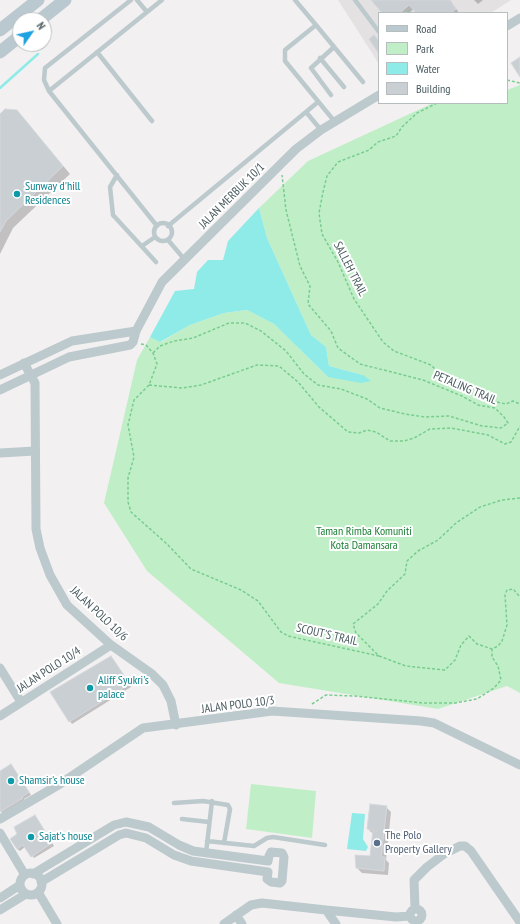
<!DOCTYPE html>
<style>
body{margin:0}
#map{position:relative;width:520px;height:924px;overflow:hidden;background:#f3f0f1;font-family:"PT Sans Narrow",sans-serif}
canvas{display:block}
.legend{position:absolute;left:378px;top:12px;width:130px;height:92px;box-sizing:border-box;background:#fff;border:1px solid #b6bdbf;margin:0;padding:5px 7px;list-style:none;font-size:12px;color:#48595e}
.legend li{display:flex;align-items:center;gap:8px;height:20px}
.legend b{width:20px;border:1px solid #b6bdbf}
.north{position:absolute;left:12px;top:12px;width:40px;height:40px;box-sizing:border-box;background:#fff;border:1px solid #b6bdbf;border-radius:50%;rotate:56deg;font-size:11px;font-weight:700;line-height:16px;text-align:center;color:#48595e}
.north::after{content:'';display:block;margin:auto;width:14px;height:18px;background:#1ca1e1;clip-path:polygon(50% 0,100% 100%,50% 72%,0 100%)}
</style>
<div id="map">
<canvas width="520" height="924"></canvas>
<ul class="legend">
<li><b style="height:5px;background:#bac9cf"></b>Road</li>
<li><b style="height:11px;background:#c0efc7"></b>Park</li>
<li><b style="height:11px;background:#8eebe8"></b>Water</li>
<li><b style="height:11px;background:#cacfd3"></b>Building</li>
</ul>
<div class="north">N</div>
</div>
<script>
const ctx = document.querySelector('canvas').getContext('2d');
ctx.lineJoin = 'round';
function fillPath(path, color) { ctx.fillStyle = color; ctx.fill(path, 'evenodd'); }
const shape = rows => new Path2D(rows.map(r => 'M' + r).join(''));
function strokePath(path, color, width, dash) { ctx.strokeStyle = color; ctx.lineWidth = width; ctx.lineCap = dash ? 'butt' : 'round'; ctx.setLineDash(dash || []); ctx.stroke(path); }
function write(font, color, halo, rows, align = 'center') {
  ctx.font = font + ' "PT Sans Narrow",sans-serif'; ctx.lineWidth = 4; ctx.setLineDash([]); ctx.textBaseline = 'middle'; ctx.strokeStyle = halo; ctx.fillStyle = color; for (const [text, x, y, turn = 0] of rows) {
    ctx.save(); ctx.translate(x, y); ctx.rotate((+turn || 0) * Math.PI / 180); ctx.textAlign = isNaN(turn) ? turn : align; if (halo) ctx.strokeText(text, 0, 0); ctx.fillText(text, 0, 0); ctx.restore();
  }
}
const education = shape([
 [338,0,511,0,491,13,379,13,379,64]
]);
const green = shape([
 [520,85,520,693,507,686,438,709,279,683,147,571,104,503,137,360,150,337,161,342,190,325,224,313,247,310,274,324,328,377,363,375,329,366,326,347,311,335,267,238,259,208,308,161,433,103,507,103,507,90],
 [251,784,316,791,312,838,246,829]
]);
const water = shape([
 [259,208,267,238,311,335,326,347,329,366,363,375,371,381,361,383,328,377,274,324,247,310,224,313,190,325,160,342,150,337,175,291,194,289,197,272,208,260,223,260,228,241],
 [352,813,365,814,363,839,368,847,366,851,347,849]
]);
const shadow = shape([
 [372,0,450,0,459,13,418,13,414,9,409,13,383,13],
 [474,0,483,0,478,4],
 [0,115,24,119,70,174,13,228,0,254],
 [113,659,131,687,72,724,70,721],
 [11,765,31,795,24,799,25,801,3,814,0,810,0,772],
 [386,807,391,812,386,860,389,863,388,875,362,873,357,868,371,857,373,834,368,829],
 [37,818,54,846,34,858,26,846,20,851,17,849]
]);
const stream = shape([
 [0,88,38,54]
]);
const building = shape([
 [371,0,449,0,456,9,451,13,416,13,409,5,400,13,382,13,371,0],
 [374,35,379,41,379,54,369,39,374,35],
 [520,57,520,77,511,63,520,57],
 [5,109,17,110,63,166,6,221,0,232,0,114,5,109],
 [111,656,130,684,69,722,50,692,111,656],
 [11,764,29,792,22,797,23,798,0,812,0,771,11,764],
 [370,804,387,806,381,857,385,857,384,871,356,868,355,855,370,856,373,830,367,829,370,804],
 [35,815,52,843,31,857,23,845,17,849,10,839,17,834,14,827,35,815]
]);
const path = shape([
 [408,11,410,13],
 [507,80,520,83],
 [437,103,417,113,402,127,396,136,378,142,369,150,338,162,327,176,323,192,319,213,322,234,338,262,354,299,383,342,394,351,431,365,443,377,472,388,492,401,506,404,513,401,520,404],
 [141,344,146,345,153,353,157,364,149,385,134,400,128,425,134,457,128,478,128,502,131,512,167,544,191,569,241,590,258,601,281,632,288,636,379,656,356,633,353,624,378,604,387,591,405,574,407,561,418,551,438,540,456,523,480,507,502,500,520,498],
 [153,353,160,346,174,341,193,338,229,323,245,323,261,331,286,351,304,374,318,385,341,389,367,399,380,408,405,414,425,417,449,416,482,426,501,428,508,423,504,417,495,408,478,405,462,396,423,380,360,364,338,348,331,331,308,304,310,286,300,266,286,210,282,175],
 [149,385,182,388,201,385,257,365,279,366,298,382,319,407,348,432,359,433,367,430,376,432,390,441,404,441,414,438,430,429,451,428,488,435,505,444,511,442,520,426],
 [379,656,406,666,445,670,455,660,461,645,469,636,477,644,492,649,498,646,502,641,507,625,505,595,507,590,513,589,520,597],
 [312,704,326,695,355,696,423,703,455,703,477,699,494,688,501,680,498,666,492,657,492,649]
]);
const lane = shape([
 [131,0,45,68,44,80,49,91,157,226],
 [137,0,147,12],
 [295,0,316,25,285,50,285,61,335,122],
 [355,0,379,32],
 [316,25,363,82],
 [97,52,152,121],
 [320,58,344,87],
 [49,91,162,0],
 [331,95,311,68,334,47],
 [306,112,321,130],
 [117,175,110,187,113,215,156,262],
 '154 232a9 9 0 1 1 18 0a9 9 0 1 1-18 0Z',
 [168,226,318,102],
 [168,240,185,260],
 [142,246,155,237],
 [174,803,203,801,228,805,230,809,224,843],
 [182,819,209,822],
 [207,841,254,846,267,838,273,837,325,845],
 [206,853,212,801]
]);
const street = shape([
 [507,26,520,18],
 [24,363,35,383,36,529,40,548,50,575,67,605,111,645,152,674,163,685,171,701,176,725],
 [0,375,72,341,136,331],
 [0,390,69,357,130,345,133,342,136,331,162,282,296,149,321,130,379,95],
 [0,453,35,451],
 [0,668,21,702],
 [0,716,111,645],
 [0,819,60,784,143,728,272,711,421,721,434,723,520,765],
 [0,833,25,875],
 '20 884a11 11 0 1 1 22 0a11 11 0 1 1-22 0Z',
 [33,874,114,825,126,822,149,827,179,845,193,851,268,861,269,856,271,852,282,853,284,857,282,881,280,883,271,882,267,879,268,872,191,861,174,855,146,838,126,833,119,835,41,882],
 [38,892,57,924],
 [0,898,20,885],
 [415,908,414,880,427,867,444,854,460,846,465,846,471,851,520,922],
 '410 915a6 6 0 1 1 12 0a6 6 0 1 1-12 0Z',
 [0,910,26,894],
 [326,910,396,917,410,916],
 [236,915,242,924],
 [224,924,251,905,262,903,326,910,336,924]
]);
const secondary = shape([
 [40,20,65,0],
 [0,30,38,0],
 [0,52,20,36]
]);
const markers = [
 [17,194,4,"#0f9aa8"],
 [90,688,4,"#0f9aa8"],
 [11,781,4,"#0f9aa8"],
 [31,837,4,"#0f9aa8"],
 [377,843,4,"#5c6f8a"]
];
const cultureNames = [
 ["Sunway d'hill",25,187],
 ["Residences",25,201],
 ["Aliff Syukri's",98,681],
 ["palace",98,695],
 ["Shamsir's house",19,781],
 ["Sajat's house",39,837]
];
const streetNames = [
 ["JALAN MERBUK 10/1",232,196,-45],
 ["SALLEH TRAIL",350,269,63],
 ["PETALING TRAIL",465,388,23],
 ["JALAN POLO 10/6",99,614,43],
 ["SCOUT'S TRAIL",327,635,13],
 ["JALAN POLO 10/4",49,670,-33],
 ["JALAN POLO 10/3",238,705,-7]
];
const parkNames = [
 ["Taman Rimba Komuniti",364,532],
 ["Kota Damansara",364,546]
];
const serviceNames = [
 ["The Polo",385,836],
 ["Property Gallery",385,850]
];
fillPath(education, '#e4e1e3');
fillPath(green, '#c0efc7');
fillPath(water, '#8eebe8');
fillPath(shadow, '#0003');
strokePath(stream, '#8eebe8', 2.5);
fillPath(building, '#cacfd3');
strokePath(building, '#d4d8dc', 1);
strokePath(path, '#79cc8f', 1.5, [3, 2]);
strokePath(lane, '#bcc9cd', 4.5);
strokePath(street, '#bcc9cd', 9);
strokePath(secondary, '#bac9cf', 13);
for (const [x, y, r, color] of markers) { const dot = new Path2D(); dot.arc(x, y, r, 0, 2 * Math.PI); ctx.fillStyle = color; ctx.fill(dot); strokePath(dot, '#fff', 1.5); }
write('12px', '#0d838f', '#fff', cultureNames, 'left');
write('12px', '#48595e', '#fff', streetNames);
write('12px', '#197f34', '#fff', parkNames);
write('12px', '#4e5e75', '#fff', serviceNames, 'left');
</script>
